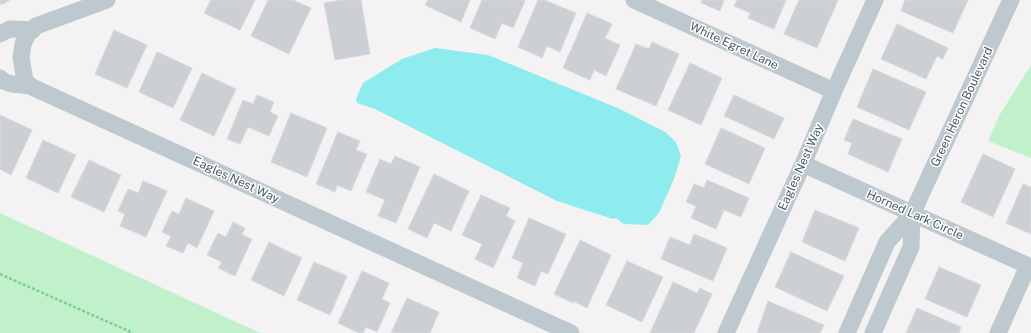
<!DOCTYPE html>
<style>
body{margin:0}
canvas{display:block;background:#f4f2f2}
</style>
<canvas width="1031" height="333"></canvas>
<script>
const ctx = document.querySelector('canvas').getContext('2d');
ctx.lineJoin = 'round';
function fillPath(path, color) { ctx.fillStyle = color; ctx.fill(path, 'evenodd'); }
const shape = rows => new Path2D(rows.map(r => 'M' + r).join(''));
function strokePath(path, color, width, dash) { ctx.strokeStyle = color; ctx.lineWidth = width; ctx.lineCap = dash ? 'butt' : 'round'; ctx.setLineDash(dash || []); ctx.stroke(path); }
function write(font, color, halo, rows, align = 'center') {
  ctx.font = font + ' "Public Sans",sans-serif'; ctx.lineWidth = 3; ctx.setLineDash([]); ctx.textBaseline = 'middle'; ctx.strokeStyle = halo; ctx.fillStyle = color; for (const [text, x, y, turn = 0] of rows) {
    ctx.save(); ctx.translate(x, y); ctx.rotate((+turn || 0) * Math.PI / 180); ctx.textAlign = isNaN(turn) ? turn : align; if (halo) ctx.strokeText(text, 0, 0); ctx.fillText(text, 0, 0); ctx.restore();
  }
}
const green = shape([
 [1031,65,1031,158,988,141,999,116],
 [0,213,260,333,0,333]
]);
const water = shape([
 [435,48,488,55,620,109,665,132,676,142,681,156,674,179,659,213,648,225,624,224,616,218,613,219,557,201,375,109,357,103,356,99,363,83,402,59]
]);
const building = shape([
 [0,0,10,0,1,5,0,0],
 [211,0,255,0,240,30,204,13,211,0],
 [268,0,293,0,311,8,289,54,251,36,268,0],
 [342,0,361,0,370,54,335,60,324,3,342,0],
 [428,0,470,0,461,22,425,5,428,0],
 [482,0,523,0,525,1,513,28,502,23,495,39,470,28,482,0],
 [538,0,544,0,576,13,560,52,547,46,542,58,518,47,538,0],
 [702,0,724,0,720,11,701,3,702,0],
 [737,0,786,0,774,29,748,18,750,13,734,6,737,0],
 [799,0,838,0,817,48,784,34,799,0],
 [905,0,968,0,953,33,901,11,905,0],
 [587,13,612,24,605,38,620,45,606,76,594,70,590,80,563,68,587,13],
 [897,24,948,48,943,59,937,56,926,79,881,59,897,24],
 [114,30,147,45,127,88,95,74,114,30],
 [652,42,679,54,656,106,616,89,636,44,649,49,652,42],
 [157,52,192,68,173,108,139,92,157,52],
 [690,63,722,78,701,125,668,110,690,63],
 [873,69,926,92,909,130,857,107,873,69],
 [202,73,236,89,214,136,180,120,202,73],
 [257,95,274,102,270,112,278,116,269,136,248,127,240,144,227,139,243,100,253,104,257,95],
 [734,95,784,118,774,139,724,116,734,95],
 [291,113,327,128,307,177,271,162,291,113],
 [0,115,32,130,11,175,0,169,0,115],
 [853,119,902,139,888,172,848,154,852,143,844,140,853,119],
 [721,128,765,148,749,184,705,164,721,128],
 [338,132,360,141,356,150,367,154,351,191,337,185,335,192,316,184,338,132],
 [43,140,76,155,58,193,26,178,43,140],
 [983,154,1015,169,993,217,961,202,983,154],
 [395,156,420,167,396,223,378,216,385,200,366,192,380,159,391,164,395,156],
 [89,160,121,175,104,212,71,197,89,160],
 [434,174,469,191,451,231,434,223,427,238,408,229,434,174],
 [707,180,749,198,741,217,724,210,716,229,691,218,696,206,686,202,694,184,704,188,707,180],
 [143,181,167,191,146,237,120,226,125,214,118,211,128,189,138,193,143,181],
 [1023,184,1031,187,1031,234,1006,223,1023,184],
 [481,195,510,208,506,216,515,221,493,268,475,259,482,244,462,235,481,195],
 [186,198,214,211,197,248,188,243,183,253,166,246,171,236,162,232,172,211,179,214,186,198],
 [815,210,859,228,845,261,802,242,815,210],
 [529,218,566,234,548,274,541,271,535,286,517,278,523,263,512,258,529,218],
 [233,222,245,228,242,235,252,239,235,276,218,268,222,262,207,255,218,233,226,237,233,222],
 [694,234,727,248,713,281,661,259,670,237,690,245,694,234],
 [580,240,611,255,587,308,573,301,573,303,554,294,580,240],
 [269,242,302,258,284,296,251,280,269,242],
 [791,252,844,276,827,311,775,287,791,252],
 [627,261,663,277,642,322,606,305,627,261],
 [314,262,347,276,330,315,297,300,314,262],
 [939,267,981,285,967,317,925,299,939,267],
 [362,271,389,283,382,299,390,303,377,332,366,327,363,333,359,333,338,323,362,271],
 [673,282,697,293,700,288,712,294,694,333,650,333,673,282],
 [407,298,439,312,430,333,391,333,407,298],
 [768,301,824,325,820,333,757,333,768,301],
 [917,308,961,327,959,333,906,333,917,308]
]);
const path = shape([
 [0,274,133,333]
]);
const street = shape([
 [107,0,36,26,28,34,23,44,21,57,25,81,32,87,571,333],
 [634,0,834,91],
 [0,34,10,29,33,30],
 [0,78,3,81,12,84,31,86],
 [803,164,1031,267],
 [726,333,803,164,834,91,875,0],
 [847,333,887,242,912,214,1011,0],
 [873,333,911,247,912,214],
 [998,333,1028,266]
]);
const streetNames = [
 ["White Egret Lane",734,46,25],
 ["Green Heron Boulevard",962,107,-65],
 ["Eagles Nest Way",801,167,-66],
 ["Eagles Nest Way",236,180,25],
 ["Horned Lark Circle",915,215,24]
];
fillPath(green, '#c1f1cb');
fillPath(water, '#8eebee');
fillPath(building, '#ccd0d4');
strokePath(building, '#d6d9dd', 1);
strokePath(path, '#78d095', 2.5, [3, 2]);
strokePath(street, '#bdc9ce', 17);
write('12px', '#495960', '#fff', streetNames);
</script>
